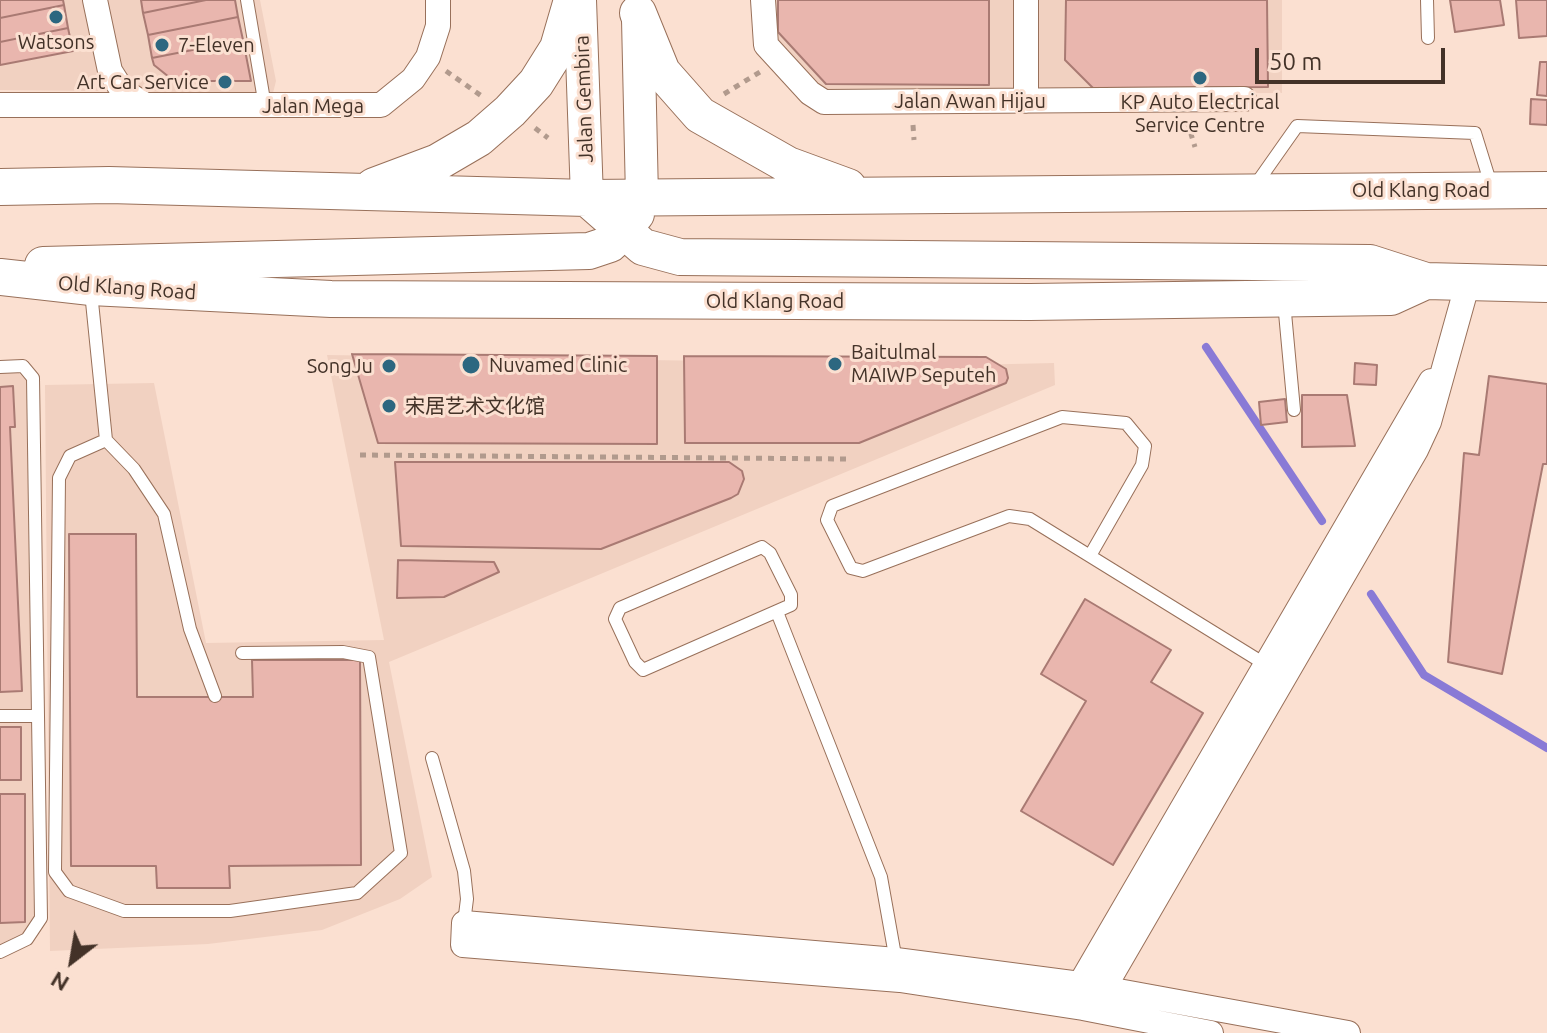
<!DOCTYPE html>
<meta charset="utf-8">
<style>
body{margin:0}
#map{position:relative;width:1547px;height:1033px;overflow:hidden;background:#fbe0d1;font-family:Ubuntu,sans-serif}
canvas{display:block}
.north{position:absolute;left:32px;top:921px;width:80px;height:80px;-webkit-text-stroke:6px #fbe0d1;paint-order:stroke;rotate:211deg;font-size:22px;font-weight:700;line-height:32px;text-align:center;color:#433228}
.north::after{content:'';display:block;margin:auto;width:28px;height:36px;background:#433228;clip-path:polygon(50% 0,100% 100%,50% 72%,0 100%)}
.scale{position:absolute;left:1255px;top:48px;width:190px;height:36px;box-sizing:border-box;border:4px solid #433228;border-top:0;padding-left:10px;font-size:24px;line-height:28px;white-space:nowrap;color:#433228;-webkit-text-stroke:6px #fbe0d1;paint-order:stroke}
</style>
<div id="map">
<canvas width="1547" height="1033"></canvas>
<div class="north">N</div>
<div class="scale">50 m</div>
</div>
<script>
const ctx = document.querySelector('canvas').getContext('2d');
ctx.lineJoin = 'round';
function fillPath(path, color) { ctx.fillStyle = color; ctx.fill(path, 'evenodd'); }
const shape = rows => new Path2D(rows.map(r => 'M' + r).join(''));
function strokePath(path, color, width, dash) { ctx.strokeStyle = color; ctx.lineWidth = width; ctx.lineCap = dash ? 'butt' : 'round'; ctx.setLineDash(dash || []); ctx.stroke(path); }
function write(font, color, halo, rows, align = 'center') {
  ctx.font = font + ' Ubuntu,"Noto Sans SC",sans-serif'; ctx.lineWidth = 6; ctx.setLineDash([]); ctx.textBaseline = 'middle'; ctx.strokeStyle = halo; ctx.fillStyle = color; for (const [text, x, y, turn = 0] of rows) {
    ctx.save(); ctx.translate(x, y); ctx.rotate((+turn || 0) * Math.PI / 180); ctx.textAlign = isNaN(turn) ? turn : align; if (halo) ctx.strokeText(text, 0, 0); ctx.fillText(text, 0, 0); ctx.restore();
  }
}
const built = shape([
 [0,0,260,0,276,81,273,93,0,90],
 [771,0,1282,0,1282,93,823,94,771,35],
 [327,355,969,365,1054,363,1055,385,389,662,432,877,400,899,322,930,208,944,50,951,45,385,154,383,206,643,384,640],
 [0,372,19,373,27,382,34,917,24,934,0,945]
]);
const stream = shape([
 [1206,347,1322,521],
 [1371,594,1424,675,1547,748]
]);
const building = shape([
 [0,0,63,0,64,5,0,18,0,0],
 [141,0,206,0,143,13,141,0],
 [206,0,235,0,238,17,148,35,143,13,206,0],
 [778,0,989,0,989,85,826,84,778,32,778,0],
 [1066,0,1267,0,1268,87,1093,88,1065,60,1066,0],
 [1450,0,1500,0,1504,25,1455,32,1450,0],
 [1516,0,1547,0,1547,36,1519,38,1516,0],
 [64,5,68,28,0,42,0,18,64,5],
 [238,17,243,40,152,58,148,35,238,17],
 [68,28,73,51,0,65,0,42,68,28],
 [243,40,251,81,174,81,154,65,152,58,243,40],
 [1540,62,1547,62,1547,96,1537,95,1540,62],
 [1531,99,1547,100,1547,125,1530,124,1531,99],
 [352,354,657,356,657,444,378,443,352,354],
 [684,356,986,357,1006,369,1008,378,1006,383,859,443,685,443,684,356],
 [1355,363,1377,365,1376,385,1354,384,1355,363],
 [1489,376,1547,384,1547,464,1543,464,1502,674,1448,662,1464,453,1479,455,1489,376],
 [13,386,15,427,10,427,22,691,0,692,0,387,13,386],
 [1302,395,1347,395,1355,446,1302,447,1302,395],
 [1285,399,1287,422,1261,425,1259,402,1285,399],
 [395,462,729,462,742,471,744,479,738,494,731,498,601,549,401,546,395,462],
 [69,534,136,534,137,697,253,697,252,660,360,660,361,865,229,866,230,888,157,888,156,866,71,866,69,534],
 [398,560,494,562,499,572,444,597,397,598,398,560],
 [1085,599,1171,650,1151,682,1203,713,1113,865,1021,811,1086,701,1041,674,1085,599],
 [0,727,21,727,21,780,0,780,0,727],
 [0,794,25,794,25,922,0,923,0,794]
]);
const path = shape([
 [446,71,483,97],
 [724,94,760,72],
 [1187,121,1195,147],
 [913,125,914,140],
 [535,128,548,138],
 [360,455,846,459]
]);
const service = shape([
 [247,0,265,106],
 [1427,0,1428,38],
 [1254,187,1297,126,1475,133,1492,188],
 [91,292,106,440,134,469,164,514,190,629,215,696],
 [1284,302,1294,410],
 [0,367,23,366,33,378,41,918,27,939,0,952],
 [106,440,70,456,59,478,55,872,69,891,124,911,230,911,357,893,401,853,369,657,343,652,242,653],
 [762,547,770,553,791,595,791,605,643,670,635,662,615,619,620,608,762,547],
 [1091,554,1142,465,1145,446,1126,423,1062,417,832,506,827,520,851,568,863,571,1009,516,1030,519,1268,666],
 [777,612,881,877,896,961],
 [0,716,36,716],
 [432,758,464,871,467,899,464,923]
]);
const minor = shape([
 [95,0,110,71,122,90,144,104],
 [763,0,766,45,810,93,824,102,1244,99],
 [1026,0,1026,101],
 [0,105,381,105,413,79,428,57,438,26,438,0],
 [1082,997,1080,984,1431,381],
 [1093,998,1104,988,1416,450,1429,422,1468,282],
 [1211,1033,1083,1008,900,980,463,945,464,923,896,960,1080,984,1348,1033]
]);
const secondary = shape([
 [580,0,587,198],
 [638,19,642,197]
]);
const primary = shape([
 [638,13,662,72,700,115,788,165,848,187],
 [374,186,438,162,479,138,510,111,536,83,558,48,572,0],
 [0,187,109,185,587,198,1547,190],
 [587,198,643,247,680,257,1370,263,1426,281],
 [43,265,589,251,610,244,636,214],
 [0,277,91,287,331,299,1030,302,1391,297,1426,281,1547,284]
]);
const markers = [
 [56,17,8,"#2d6780"],
 [162,45,8,"#2d6780"],
 [1200,78,8,"#2d6780"],
 [225,82,8,"#2d6780"],
 [835,364,8,"#2d6780"],
 [471,365,10,"#2d6780"],
 [389,366,8,"#2d6780"],
 [389,406,8,"#2d6780"]
];
const poiNames = [
 ["Watsons",56,42,"center"],
 ["7-Eleven",178,45],
 ["Art Car Service",209,82,"right"],
 ["KP Auto Electrical",1200,102,"center"],
 ["Service Centre",1200,125,"center"],
 ["Baitulmal",851,352],
 ["MAIWP Seputeh",851,375],
 ["Nuvamed Clinic",489,365],
 ["SongJu",373,366,"right"],
 ["宋居艺术文化馆",405,406]
];
const streetNames = [
 ["Jalan Gembira",584,99,-92],
 ["Jalan Awan Hijau",970,101],
 ["Jalan Mega",313,106],
 ["Old Klang Road",1421,190],
 ["Old Klang Road",127,288,4],
 ["Old Klang Road",775,301]
];
fillPath(built, '#f1d1c1');
strokePath(stream, '#897ad6', 8);
fillPath(building, '#e9b6ae');
strokePath(building, '#a97a73', 2);
strokePath(service, '#98705a', 14);
strokePath(minor, '#98705a', 26);
strokePath(secondary, '#98705a', 34);
strokePath(primary, '#98705a', 38);
strokePath(path, '#b19a8d', 5, [6, 6]);
strokePath(service, '#fff', 12);
strokePath(minor, '#fff', 24);
strokePath(secondary, '#fff', 32);
strokePath(primary, '#fff', 36);
for (const [x, y, r, color] of markers) { const dot = new Path2D(); dot.arc(x, y, r, 0, 2 * Math.PI); ctx.fillStyle = color; ctx.fill(dot); strokePath(dot, '#fbe0d1', 3); }
write('20px', '#433228', '#fbe0d1', poiNames, 'left');
write('20px', '#433228', '#fbe0d1', streetNames);
</script>
